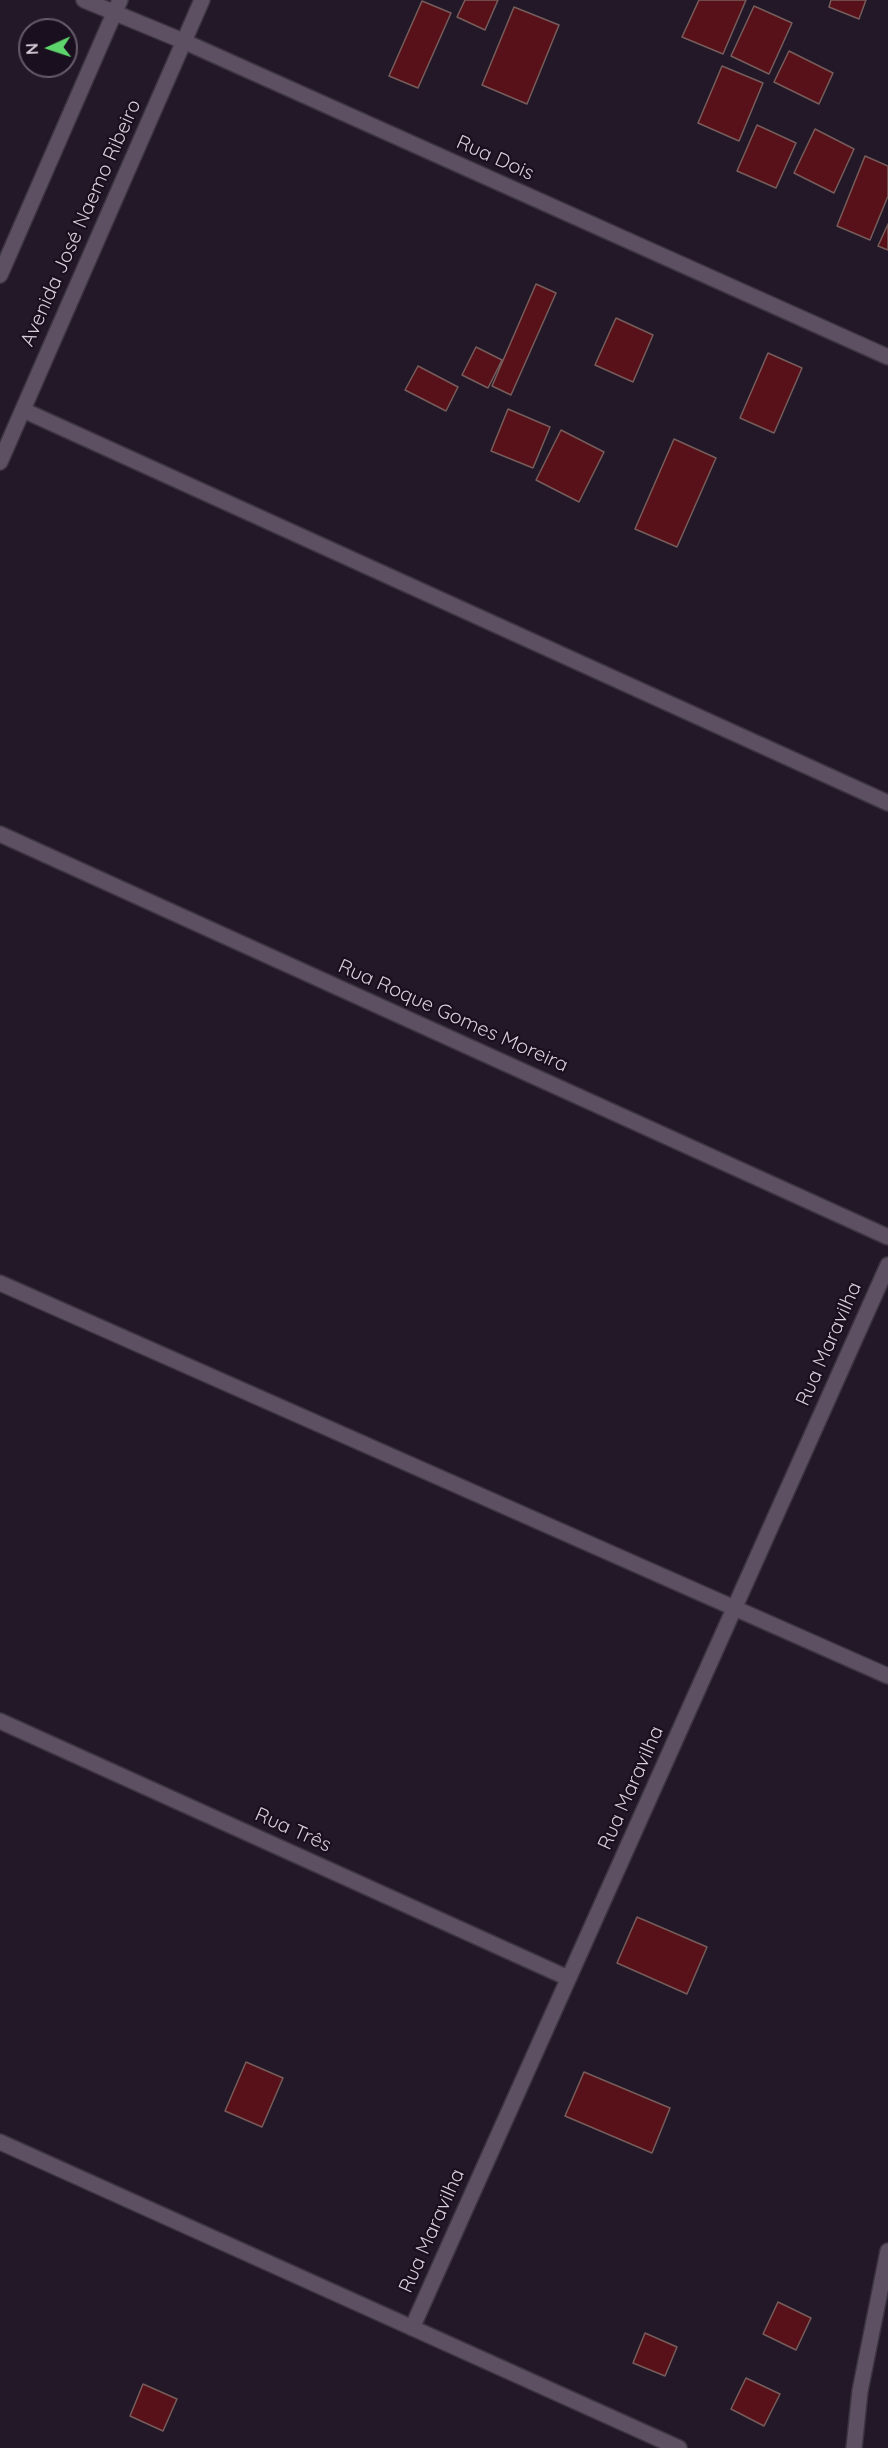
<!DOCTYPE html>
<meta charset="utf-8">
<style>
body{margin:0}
#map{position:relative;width:888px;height:2448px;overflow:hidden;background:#231827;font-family:Quicksand,sans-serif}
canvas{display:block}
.north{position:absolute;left:18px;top:18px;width:60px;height:60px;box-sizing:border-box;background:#190f1e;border:2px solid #655b69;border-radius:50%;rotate:267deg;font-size:16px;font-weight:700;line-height:24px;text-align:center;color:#d6ced9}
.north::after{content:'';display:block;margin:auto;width:21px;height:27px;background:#5ed56c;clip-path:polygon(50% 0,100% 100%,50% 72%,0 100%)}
</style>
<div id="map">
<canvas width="888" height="2448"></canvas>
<div class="north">N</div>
</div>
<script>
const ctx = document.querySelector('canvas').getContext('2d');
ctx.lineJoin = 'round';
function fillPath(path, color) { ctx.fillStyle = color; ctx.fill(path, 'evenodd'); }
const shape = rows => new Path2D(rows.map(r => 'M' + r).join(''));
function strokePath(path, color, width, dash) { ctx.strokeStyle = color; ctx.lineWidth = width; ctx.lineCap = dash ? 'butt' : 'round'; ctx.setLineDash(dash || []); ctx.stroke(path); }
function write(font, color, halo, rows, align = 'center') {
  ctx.font = font + ' Quicksand,sans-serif'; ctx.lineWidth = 4.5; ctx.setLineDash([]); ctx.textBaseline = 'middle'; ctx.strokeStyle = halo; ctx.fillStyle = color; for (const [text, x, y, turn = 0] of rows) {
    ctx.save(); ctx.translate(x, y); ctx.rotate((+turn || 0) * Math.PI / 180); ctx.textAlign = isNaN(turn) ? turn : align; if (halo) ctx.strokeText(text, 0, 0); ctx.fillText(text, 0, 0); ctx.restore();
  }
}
const building = shape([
 [465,0,498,0,485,30,457,17,465,0],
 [699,0,746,0,723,54,682,37,699,0],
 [831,0,866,0,859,19,829,7,831,0],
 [422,1,451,13,418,88,389,76,422,1],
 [754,6,792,23,769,74,731,56,754,6],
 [514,7,559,25,527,104,482,85,514,7],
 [789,51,833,73,819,104,774,82,789,51],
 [722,66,763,83,739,141,698,123,722,66],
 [757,125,796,143,776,188,737,171,757,125],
 [815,129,854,149,834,193,794,173,815,129],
 [865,156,888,166,888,196,870,240,837,226,865,156],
 [888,224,888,250,878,246,888,224],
 [536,284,556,293,511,395,492,386,536,284],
 [616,318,653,335,633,382,595,365,616,318],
 [476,347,502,360,488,388,462,375,476,347],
 [768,353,802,368,774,433,740,418,768,353],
 [418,366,458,387,446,411,405,390,418,366],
 [508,409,550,427,533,468,491,451,508,409],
 [561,430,604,452,579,502,536,480,561,430],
 [674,439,716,458,677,547,635,529,674,439],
 [637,1917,707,1947,687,1994,617,1963,637,1917],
 [246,2062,283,2078,262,2127,225,2111,246,2062],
 [584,2072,670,2108,652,2153,565,2116,584,2072],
 [778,2302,811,2318,796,2350,763,2334,778,2302],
 [645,2333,677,2347,665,2376,633,2363,645,2333],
 [746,2378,780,2394,764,2426,731,2409,746,2378],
 [143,2384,177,2399,163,2431,130,2416,143,2384]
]);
const street = shape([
 [84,0,183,41,888,357],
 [0,275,120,0],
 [23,410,888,803],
 [0,462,202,0],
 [0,834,888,1237],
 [0,1283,888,1676],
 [0,1721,568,1978],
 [0,2142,679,2448],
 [412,2328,888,1265],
 [854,2448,860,2391,888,2251]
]);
const streetNames = [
 ["Rua Dois",495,158,24],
 ["Avenida José Naemo Ribeiro",81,223,-66],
 ["Rua Roque Gomes Moreira",453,1016,24],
 ["Rua Maravilha",829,1344,-66],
 ["Rua Maravilha",631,1788,-66],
 ["Rua Três",293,1830,24],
 ["Rua Maravilha",432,2231,-66]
];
fillPath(building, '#581118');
strokePath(building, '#765d5c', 1.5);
strokePath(street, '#3c3440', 18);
strokePath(street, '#5d5062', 15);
write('20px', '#d6ced9', '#190f1e', streetNames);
</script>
